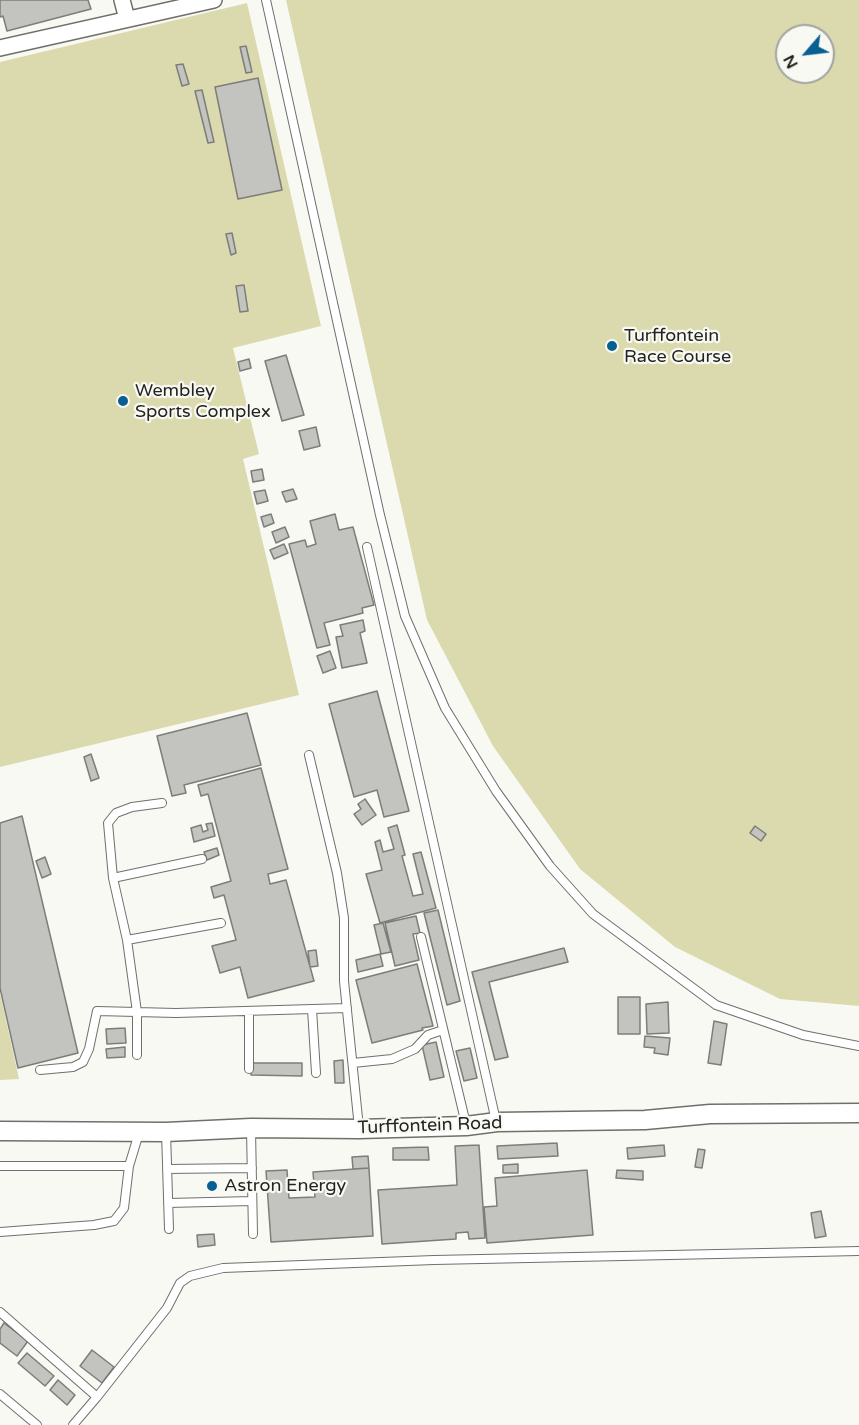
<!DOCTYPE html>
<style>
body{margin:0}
#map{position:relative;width:859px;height:1425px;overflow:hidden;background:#f9f9f4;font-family:"Varela Round",sans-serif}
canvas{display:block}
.north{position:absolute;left:775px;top:24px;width:60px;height:60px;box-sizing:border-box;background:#f9f9f4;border:2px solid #a3a3a0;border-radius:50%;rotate:242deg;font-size:16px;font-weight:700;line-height:24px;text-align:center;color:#232321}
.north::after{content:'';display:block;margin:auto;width:21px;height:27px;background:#085f91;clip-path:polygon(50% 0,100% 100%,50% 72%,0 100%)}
</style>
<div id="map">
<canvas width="859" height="1425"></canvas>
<div class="north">N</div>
</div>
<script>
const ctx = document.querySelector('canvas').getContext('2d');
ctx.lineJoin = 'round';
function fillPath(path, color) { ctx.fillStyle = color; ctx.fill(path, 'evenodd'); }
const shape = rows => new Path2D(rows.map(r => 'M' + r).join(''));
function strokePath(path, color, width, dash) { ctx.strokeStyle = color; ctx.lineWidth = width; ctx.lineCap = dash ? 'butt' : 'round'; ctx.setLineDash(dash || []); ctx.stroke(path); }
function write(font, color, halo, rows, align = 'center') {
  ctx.font = font + ' "Varela Round",sans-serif'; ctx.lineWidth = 4.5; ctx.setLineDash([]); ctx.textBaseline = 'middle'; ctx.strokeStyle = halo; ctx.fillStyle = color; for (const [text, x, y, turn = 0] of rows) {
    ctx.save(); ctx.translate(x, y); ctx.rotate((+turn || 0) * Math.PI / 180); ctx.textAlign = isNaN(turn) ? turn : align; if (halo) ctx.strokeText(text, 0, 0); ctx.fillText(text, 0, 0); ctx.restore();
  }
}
const green = shape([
 [286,0,859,0,859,1006,780,999,675,947,580,869,493,746,427,620],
 [787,36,823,36,823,72,787,72],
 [247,3,321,326,233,348,259,454,243,459,299,695,0,767,0,62],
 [0,993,19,1079,0,1080]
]);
const building = shape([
 [0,0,88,0,91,9,7,31,3,16,0,17,0,0],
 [246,46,252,72,246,73,240,47,246,46],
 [183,64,189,84,182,86,176,65,183,64],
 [258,78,282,190,238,199,215,87,258,78],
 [202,90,214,142,208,143,195,91,202,90],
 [232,233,236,253,231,255,226,234,232,233],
 [244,285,248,311,240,312,236,286,244,285],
 [286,355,304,415,282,421,265,361,286,355],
 [249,359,251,368,240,371,238,362,249,359],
 [316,427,320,446,304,450,299,431,316,427],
 [262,469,264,480,253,482,251,471,262,469],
 [293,489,297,499,286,502,282,492,293,489],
 [265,490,268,501,257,504,254,492,265,490],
 [271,514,274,523,264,527,261,517,271,514],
 [335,514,339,530,353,527,374,605,362,608,363,613,324,623,330,645,317,648,289,544,305,540,307,547,316,544,310,521,335,514],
 [285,527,289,537,276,543,272,532,285,527],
 [284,544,288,553,274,559,270,550,284,544],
 [363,620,365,631,360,633,367,663,342,668,336,637,343,636,340,625,363,620],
 [330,651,336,668,323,673,317,656,330,651],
 [377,691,409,811,384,817,377,790,354,797,329,704,377,691],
 [247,713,261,765,184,785,186,793,172,796,157,736,247,713],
 [91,754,99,778,91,781,84,757,91,754],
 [261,768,288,869,268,874,270,884,286,880,314,981,248,998,240,967,220,973,212,946,236,940,224,895,214,898,211,887,231,881,208,794,201,796,198,785,261,768],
 [365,799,376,815,362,825,354,814,361,809,358,804,365,799],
 [22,816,78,1053,18,1068,0,988,0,823,22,816],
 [212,823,215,836,194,842,191,828,201,825,203,832,208,830,206,824,212,823],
 [397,825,405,855,402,856,413,896,423,894,413,854,421,852,436,908,380,923,366,874,382,870,375,842,380,840,383,852,394,849,388,828,397,825],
 [755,826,766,834,761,841,750,833,755,826],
 [217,848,219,855,207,860,204,852,217,848],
 [45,857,51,874,42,878,36,861,45,857],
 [438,910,460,1001,447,1005,424,913,438,910],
 [416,916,420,933,413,934,419,960,395,966,385,923,416,916],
 [383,923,391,952,381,954,374,925,383,923],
 [564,948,568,962,489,982,508,1057,495,1060,472,972,564,948],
 [316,950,318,966,310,967,308,951,316,950],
 [380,954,383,966,358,972,356,960,380,954],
 [417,964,433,1026,422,1028,423,1030,372,1043,356,980,417,964],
 [618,997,640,997,640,1034,618,1034,618,997],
 [668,1002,669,1033,647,1034,646,1004,668,1002],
 [714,1021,727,1024,721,1065,708,1063,714,1021],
 [125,1028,126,1043,107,1044,106,1029,125,1028],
 [645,1036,670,1038,668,1055,654,1053,655,1048,644,1047,645,1036],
 [436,1042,444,1077,430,1080,422,1045,436,1042],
 [125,1047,125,1057,107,1058,106,1049,125,1047],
 [470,1048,477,1078,464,1081,456,1051,470,1048],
 [343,1060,344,1083,335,1083,334,1061,343,1060],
 [251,1063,302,1063,302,1076,251,1075,251,1063],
 [557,1143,558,1156,498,1159,497,1146,557,1143],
 [479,1145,485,1238,469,1239,468,1232,456,1233,456,1239,382,1244,378,1190,457,1185,455,1146,479,1145],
 [664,1145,665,1156,628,1159,627,1148,664,1145],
 [428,1147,429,1160,393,1160,393,1148,428,1147],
 [698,1149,705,1150,702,1168,695,1167,698,1149],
 [368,1156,369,1168,353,1169,352,1157,368,1156],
 [518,1164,518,1173,503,1173,503,1165,518,1164],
 [369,1168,373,1236,271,1242,266,1171,287,1170,289,1198,315,1197,313,1172,369,1168],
 [587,1170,593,1235,487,1243,484,1207,497,1206,495,1178,587,1170],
 [617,1170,643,1171,643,1180,616,1178,617,1170],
 [821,1211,826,1236,815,1238,811,1213,821,1211],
 [214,1234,215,1245,198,1247,197,1235,214,1234],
 [4,1323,28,1341,17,1356,0,1343,0,1329,4,1323],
 [92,1350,114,1367,102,1383,80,1366,92,1350],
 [27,1353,54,1376,45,1386,18,1363,27,1353],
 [58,1380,75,1395,67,1405,50,1390,58,1380]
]);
const service = shape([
 [266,0,380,515,405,616,445,708,496,791,550,866,593,914,716,1005,803,1035,859,1046],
 [367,547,496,1121],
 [309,755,337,873,344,918,344,981,359,1128],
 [113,878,202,859],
 [421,937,466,1124],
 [127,940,221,923],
 [312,1009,316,1073],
 [137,1055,137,1012,127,940,113,878,108,823,116,813,132,807,162,803],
 [353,1063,392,1059,415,1049,428,1035,443,1030],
 [249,1069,249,1011],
 [40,1070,73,1067,83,1062,89,1049,97,1011,176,1013,347,1008],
 [251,1130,253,1234],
 [166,1132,169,1229],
 [0,1166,129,1166],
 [167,1169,252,1168],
 [168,1203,252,1201],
 [0,1232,94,1225,114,1221,124,1208,129,1166,139,1133],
 [0,1312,97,1397],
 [0,1394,37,1425],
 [73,1425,97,1397,167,1308,180,1283,190,1276,223,1268,434,1260,859,1251]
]);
const minor = shape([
 [122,0,127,19],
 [0,48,214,0]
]);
const tertiary = shape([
 [0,1131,166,1132,251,1128,359,1129,466,1126,497,1122,645,1120,710,1114,859,1113]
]);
const markers = [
 [612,346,6,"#085f91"],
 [123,401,6,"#085f91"],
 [212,1186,6,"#085f91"]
];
const poiNames = [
 ["Turffontein",624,336],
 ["Race Course",624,357],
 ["Wembley",135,391],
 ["Sports Complex",135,412],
 ["Astron Energy",224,1186]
];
const streetNames = [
 ["Turffontein Road",430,1126,-2]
];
fillPath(green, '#dbdaae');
fillPath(building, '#c3c3bf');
strokePath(building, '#7d7d79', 1.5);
strokePath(service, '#6f6f6b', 10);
strokePath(minor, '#6f6f6b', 18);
strokePath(tertiary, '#6f6f6b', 21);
strokePath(service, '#fff', 8);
strokePath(minor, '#fff', 15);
strokePath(tertiary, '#fff', 18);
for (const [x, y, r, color] of markers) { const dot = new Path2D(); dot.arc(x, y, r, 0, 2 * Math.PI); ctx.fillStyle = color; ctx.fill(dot); strokePath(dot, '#f9f9f4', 2); }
write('18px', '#232321', '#f9f9f4', poiNames, 'left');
write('18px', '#232321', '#f9f9f4', streetNames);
</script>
